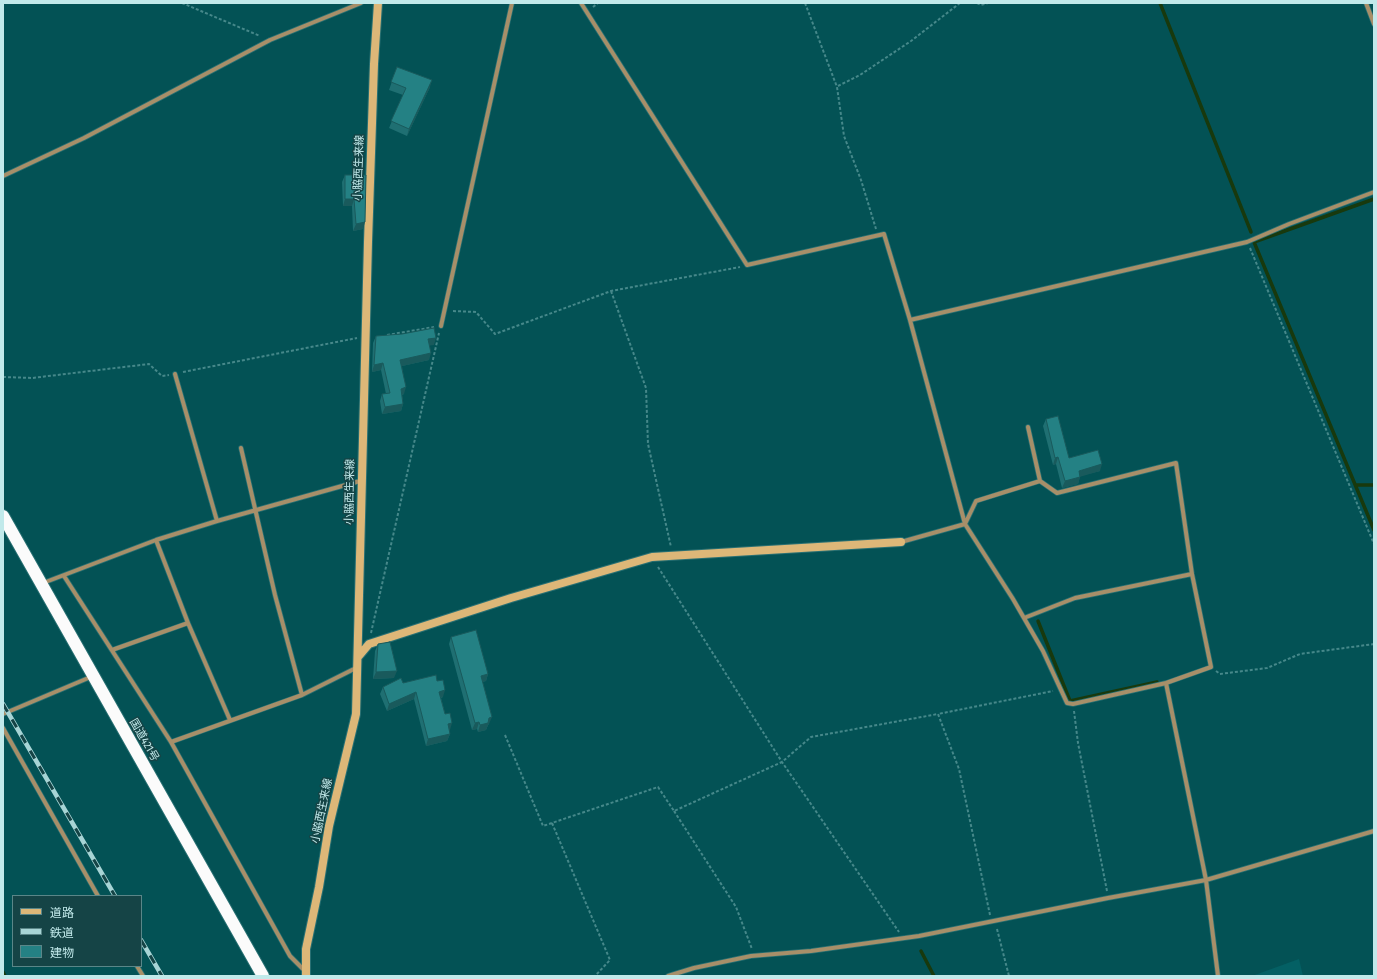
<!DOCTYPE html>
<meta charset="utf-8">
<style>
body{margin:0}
#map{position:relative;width:1377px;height:979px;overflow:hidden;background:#035255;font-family:"Fira Sans Condensed","Noto Sans JP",sans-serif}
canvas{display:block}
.frame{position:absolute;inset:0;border:4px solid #c1e9ea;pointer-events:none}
.legend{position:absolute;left:12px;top:895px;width:130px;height:72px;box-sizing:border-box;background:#154446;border:1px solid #5a8688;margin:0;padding:5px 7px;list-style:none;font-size:12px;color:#c1e9ea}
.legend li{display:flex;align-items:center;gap:8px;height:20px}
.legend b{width:20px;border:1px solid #5a8688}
</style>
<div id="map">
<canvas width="1377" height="979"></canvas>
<div class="frame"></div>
<ul class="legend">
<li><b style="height:5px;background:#ddb778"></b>道路</li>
<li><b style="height:5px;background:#a7d4d5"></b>鉄道</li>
<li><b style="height:11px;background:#248184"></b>建物</li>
</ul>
</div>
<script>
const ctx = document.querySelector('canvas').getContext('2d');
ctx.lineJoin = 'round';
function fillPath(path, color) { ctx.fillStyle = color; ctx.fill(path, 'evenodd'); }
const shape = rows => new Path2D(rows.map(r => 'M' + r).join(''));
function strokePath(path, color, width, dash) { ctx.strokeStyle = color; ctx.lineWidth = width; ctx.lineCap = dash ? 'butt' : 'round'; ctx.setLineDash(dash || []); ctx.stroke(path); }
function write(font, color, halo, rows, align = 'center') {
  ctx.font = font + ' "Fira Sans Condensed","Noto Sans JP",sans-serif'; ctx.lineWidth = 3; ctx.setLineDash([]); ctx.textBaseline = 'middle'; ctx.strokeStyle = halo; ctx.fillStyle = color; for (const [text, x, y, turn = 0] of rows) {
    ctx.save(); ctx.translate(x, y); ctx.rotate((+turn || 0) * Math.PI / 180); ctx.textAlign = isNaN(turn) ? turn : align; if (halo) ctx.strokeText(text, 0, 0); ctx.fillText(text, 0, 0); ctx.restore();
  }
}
const built = shape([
 [1299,959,1303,976,1252,976]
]);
const stream = shape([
 [1160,3,1251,232],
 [1374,199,1254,242,1374,530],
 [1356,485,1374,485],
 [1038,621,1070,701,1157,682],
 [921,951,934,976],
 [3,972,5,976]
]);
const path = shape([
 [182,3,260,36],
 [805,3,837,87,844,136,861,180,876,229],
 [977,3,981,5,988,3],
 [593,7,598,3],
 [838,86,860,75,911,41,960,3],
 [1250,248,1374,544],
 [611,291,646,388,648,444,671,547],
 [453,311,476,312,495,334,611,291,740,267],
 [387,335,434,327],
 [183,372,357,338],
 [3,377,32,378,149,364,162,376,169,375],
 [658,567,782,762,899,932],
 [371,633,439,333],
 [1216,671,1220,674,1267,668,1300,654,1374,644],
 [1074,711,1078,743,1107,891],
 [505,735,543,826,658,787,674,811,782,762,811,737,938,714],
 [674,811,736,907,752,949],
 [552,823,610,960,595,976],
 [990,915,959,769,938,714,1053,691],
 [997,929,1009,976]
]);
const street = shape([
 [581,3,747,265,884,234,910,320,965,524,1013,599,1043,651,1067,703,1073,704,1166,683,1211,667,1192,574,1176,463,1057,493,1040,481,976,501,965,524,901,542],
 [1366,3,1374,24],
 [3,176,84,138,270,40,361,3],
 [910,320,1247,242,1289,224,1374,192],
 [441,326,512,3],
 [175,374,217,521],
 [1028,427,1040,481],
 [241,448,275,595,302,695],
 [156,540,188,623,230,720],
 [64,576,171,742,290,956,306,972],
 [43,583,156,540,217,521,360,481],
 [1024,618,1075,598,1192,574],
 [112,650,188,623],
 [1166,683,1206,880,1218,976],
 [3,714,93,676],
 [3,728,98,896],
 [171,742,302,695,356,668],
 [137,966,143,976],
 [668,976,694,968,751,956,811,951,919,936,1108,898,1206,880,1374,831]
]);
const secondary = shape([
 [358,657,369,644,511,598,652,557,901,542],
 [306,976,306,949,319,887,329,826,356,714,368,242,374,64,378,3]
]);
const highway = shape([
 [3,516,263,976]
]);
const rail = shape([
 [3,704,115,896],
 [141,940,162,976]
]);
const wall = shape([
 [397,67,430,87,407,136,389,128,403,95,389,90],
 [345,175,366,175,363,229,353,231,352,206,343,206,342,182],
 [376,336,434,345,430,345,429,360,402,366,404,394,402,395,403,404,401,411,382,414,380,401,382,394,386,394,381,370,372,372,373,343],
 [1046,419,1069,458,1100,471,1080,476,1078,484,1062,488,1056,464,1053,465,1043,426],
 [451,637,488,674,486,681,482,682,489,724,488,725,486,730,478,732,477,729,472,730,449,644],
 [378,644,394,678,373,679,375,651],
 [437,681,443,697,441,698,445,714,450,730,449,730,450,734,447,741,426,746,414,699,387,711,380,694,383,687,403,683]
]);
const shadedWall = shape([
 [432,80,430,87,407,136,409,129],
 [345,199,354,199,352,206,343,206],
 [365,222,363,229,353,231,356,224],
 [436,338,434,345,426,346,428,339],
 [431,353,429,360,398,367,400,360],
 [383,363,381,370,372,372,374,365],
 [406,387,404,394,398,396,401,389],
 [403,404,401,411,382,414,385,407],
 [1058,457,1056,464,1053,465,1055,458],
 [1102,464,1100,471,1076,478,1079,471],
 [1080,477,1078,484,1062,488,1065,481],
 [397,671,394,678,373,679,376,672],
 [488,674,486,681,478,683,481,676],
 [445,690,443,697,437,699,439,692],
 [416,692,414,699,387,711,389,704],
 [492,717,489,724,488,725,486,730,478,732,480,725,489,718],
 [479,722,477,729,472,730,475,723],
 [452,723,450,730,445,731,448,724],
 [450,734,447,741,426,746,428,739]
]);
const building = shape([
 [397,67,432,80,409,129,391,121,406,88,391,82,397,67],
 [345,175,366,175,365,222,356,224,354,199,345,199,345,175],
 [434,328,436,338,428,339,431,353,400,360,406,387,401,389,403,404,385,407,382,394,390,393,383,363,374,365,376,336,402,334,434,328],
 [1058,416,1069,458,1098,450,1102,464,1079,471,1080,477,1065,481,1058,457,1055,458,1046,419,1058,416],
 [476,630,488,674,481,676,492,717,489,718,488,723,480,725,479,722,475,723,451,637,476,630],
 [390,642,397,671,376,672,378,644,390,642],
 [436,675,437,681,443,680,445,690,439,692,445,714,450,713,452,723,448,724,450,734,428,739,416,692,389,704,383,687,401,678,403,683,436,675]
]);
const streetNames = [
 ["小脇西生来線",359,168,-88],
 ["小脇西生来線",350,492,-89],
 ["国道421号",144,740,60],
 ["小脇西生来線",322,811,-78]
];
fillPath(built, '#046064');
strokePath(stream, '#18390d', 3.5);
strokePath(street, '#297073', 5.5);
strokePath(secondary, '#297073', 10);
strokePath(highway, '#297073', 14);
strokePath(path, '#46888a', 2, [3, 2]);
strokePath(street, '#a78f69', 4);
strokePath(secondary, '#ddb778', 8);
strokePath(highway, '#fbfbfb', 12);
strokePath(rail, '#a7d4d5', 4.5);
strokePath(rail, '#154446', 3, [9]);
fillPath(wall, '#1f6f72');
fillPath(shadedWall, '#195a5c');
fillPath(building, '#248184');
strokePath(building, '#195a5c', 1);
write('11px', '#c1e9ea', '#154446', streetNames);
</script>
